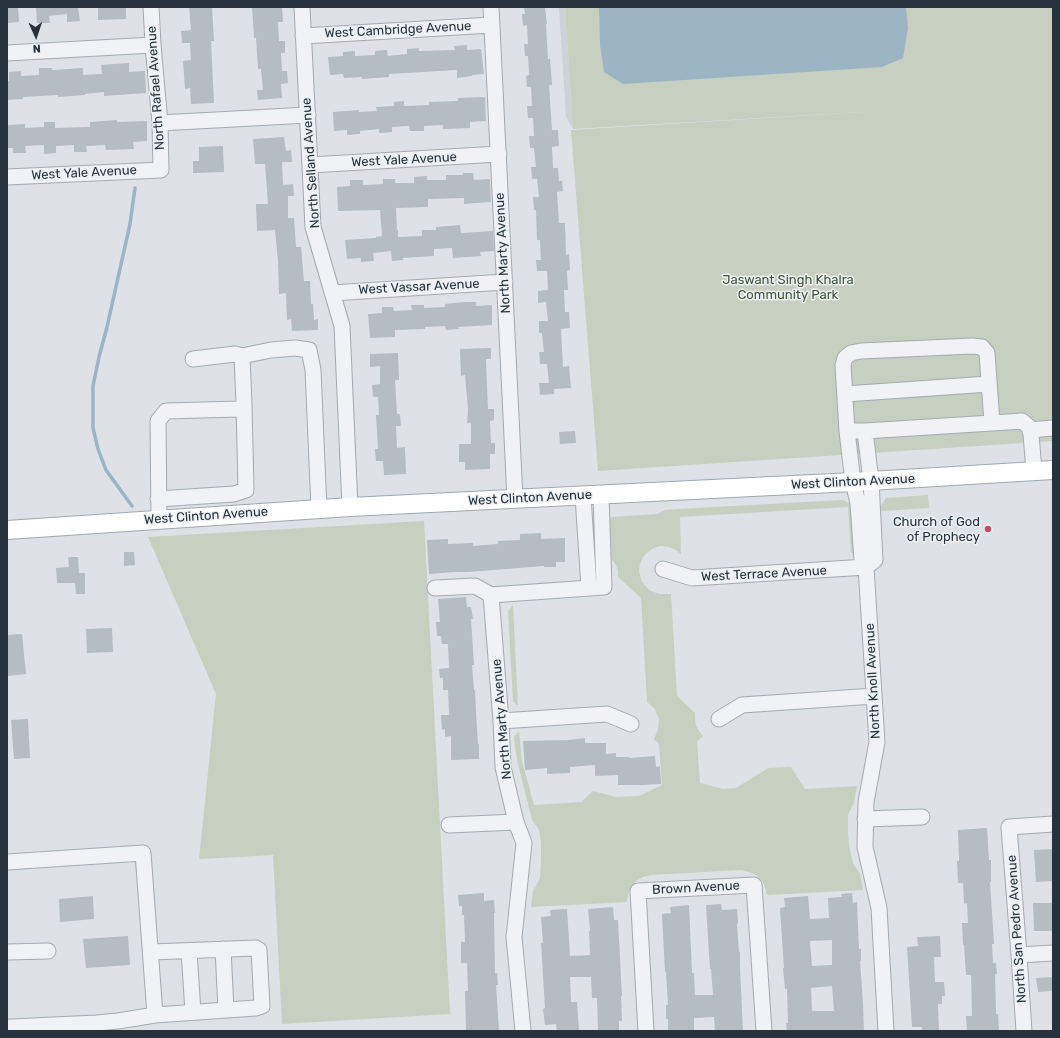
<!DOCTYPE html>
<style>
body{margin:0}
#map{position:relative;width:1060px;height:1038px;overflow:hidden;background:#dee2e6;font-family:Rubik,sans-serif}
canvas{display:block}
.frame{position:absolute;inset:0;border:8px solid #28323c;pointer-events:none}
.north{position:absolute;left:16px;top:16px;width:40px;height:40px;-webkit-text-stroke:3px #edf1f4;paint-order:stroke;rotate:177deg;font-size:11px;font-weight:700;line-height:16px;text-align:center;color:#28323c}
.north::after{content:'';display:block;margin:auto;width:14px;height:18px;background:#28323c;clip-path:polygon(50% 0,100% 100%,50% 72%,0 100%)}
</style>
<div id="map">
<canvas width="1060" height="1038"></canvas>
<div class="frame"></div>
<div class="north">N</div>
</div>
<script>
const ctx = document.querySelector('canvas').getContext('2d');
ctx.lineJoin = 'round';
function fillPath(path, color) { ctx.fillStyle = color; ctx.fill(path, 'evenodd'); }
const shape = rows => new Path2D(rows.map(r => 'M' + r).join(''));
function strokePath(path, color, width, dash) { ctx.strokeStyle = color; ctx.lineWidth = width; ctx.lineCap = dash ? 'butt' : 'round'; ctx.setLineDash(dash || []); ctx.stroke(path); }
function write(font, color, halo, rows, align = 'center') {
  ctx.font = font + ' Rubik,sans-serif'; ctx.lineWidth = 3; ctx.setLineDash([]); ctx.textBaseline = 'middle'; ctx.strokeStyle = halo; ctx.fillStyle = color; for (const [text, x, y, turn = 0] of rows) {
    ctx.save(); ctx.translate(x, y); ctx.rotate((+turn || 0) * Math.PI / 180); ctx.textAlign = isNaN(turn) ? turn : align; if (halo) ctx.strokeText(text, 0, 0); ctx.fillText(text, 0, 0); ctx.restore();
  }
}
const built = shape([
 [559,7,565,7,573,129,566,117]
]);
const green = shape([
 [565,7,1053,7,1053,441,598,471,571,130,880,111,573,129],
 [928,495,929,508,881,511,881,506,886,498],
 [843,500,852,505,856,554,851,553,848,507,680,517,681,554,676,550,669,547,661,546,654,548,648,552,643,557,640,564,639,571,642,582,649,590,659,594,671,594,677,696,695,713,695,719,696,726,699,731,703,736,697,742,700,783,723,789,736,788,768,768,791,767,805,789,857,786,854,803,848,814,848,831,849,846,853,863,860,874,863,890,767,895,765,887,762,881,756,875,749,872,741,870,651,875,643,877,636,881,631,887,628,894,627,902,531,907,533,891,538,882,540,878,541,860,541,842,539,830,532,820,519,768,516,754,514,737,519,731,522,761,534,805,581,802,593,791,616,797,639,796,662,785,659,744,654,739,658,729,659,719,655,709,647,702,641,598,618,577,618,571,616,565,608,554,605,527,611,517,657,514,665,510,679,509],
 [424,521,450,1014,282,1024,273,855,199,859,216,694,148,537],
 [513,605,518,706,513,701,508,611]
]);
const water = shape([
 [599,7,906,7,908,28,903,58,882,67,623,84,604,72,600,45]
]);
const stream = shape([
 [132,506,106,470,98,449,93,428,93,386,99,357,107,327,130,224,135,188]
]);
const building = shape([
 [7,7,18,7,19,22,7,23],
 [36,7,78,7,80,21,67,22,67,14,49,16,50,23,37,23],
 [98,7,126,7,126,19,98,20],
 [189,7,212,7,214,41,211,41,214,103,191,104,190,88,185,89,183,61,191,60,190,43,182,43,181,31,191,30],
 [252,7,282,7,283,22,278,22,279,41,285,41,285,53,281,53,282,71,287,71,288,83,281,84,282,98,258,100,257,90,263,90,261,69,258,69,256,38,254,38],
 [524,7,545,7,547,24,546,24,548,59,550,59,552,85,549,85,552,130,558,130,559,146,552,147,553,168,558,168,559,181,562,181,563,191,557,192,559,223,565,223,566,255,569,254,570,270,567,271,568,290,564,290,565,312,569,312,570,328,561,329,563,367,569,366,571,388,554,389,554,394,540,395,539,383,549,383,547,364,540,364,539,352,544,352,542,333,539,333,539,321,548,321,546,302,538,303,538,291,548,290,547,271,537,271,536,260,541,260,540,240,537,240,536,210,534,210,533,197,539,197,537,179,532,179,531,167,536,167,534,148,530,148,529,136,534,136,533,118,528,118,527,106,532,106,531,87,527,87,526,76,529,75,528,56,525,56,524,44,528,44,527,25,523,26,522,14,525,14],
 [467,45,467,50,481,49,484,74,472,75,472,76,457,78,457,70,389,74,389,77,362,79,362,77,344,78,343,74,330,75,328,57,343,56,343,52,355,51,355,56,375,55,375,51,387,50,388,56,407,54,407,49,419,48,419,51,455,50,454,46],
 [129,63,129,72,145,71,146,93,104,96,104,92,85,94,85,95,58,97,58,95,23,97,23,99,7,100,7,81,9,81,9,72,21,71,21,76,39,75,39,68,52,68,52,70,83,68,83,75,102,74,101,65],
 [485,97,486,121,470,122,470,128,443,129,443,125,424,126,424,131,410,131,409,126,392,127,392,132,379,133,379,129,360,131,360,134,347,135,347,130,334,131,333,112,359,110,359,112,377,111,376,107,394,106,394,102,404,101,404,106,429,105,429,102,458,101,458,98],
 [117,120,117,122,147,121,147,141,133,142,134,149,106,150,105,145,86,146,87,152,74,152,74,145,56,146,56,153,44,154,44,145,25,146,26,153,13,153,13,148,7,148,7,125,25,124,25,128,44,127,44,122,55,122,55,128,90,127,90,122],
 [284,137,286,151,291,150,292,162,282,162,283,185,293,184,294,196,288,196,288,218,294,218,296,247,301,247,304,281,310,281,311,304,313,304,314,320,318,319,318,330,292,331,291,319,287,320,286,293,279,294,278,261,275,230,257,231,256,204,268,204,265,164,255,164,253,139],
 [223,146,224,172,193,173,193,161,199,161,199,147],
 [463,173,473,173,474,180,490,179,491,202,464,204,464,198,428,199,428,207,396,208,397,230,398,230,398,237,422,236,422,230,436,230,436,227,460,225,461,233,493,231,494,251,480,252,481,256,453,258,452,248,434,249,434,256,403,258,403,260,392,261,391,251,373,253,374,261,361,262,361,258,347,259,345,240,376,238,376,237,382,236,380,210,338,211,337,187,350,186,350,180,363,180,363,185,383,184,383,179,395,179,395,183,414,183,414,177,427,176,427,180,446,180,446,175,463,175],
 [464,302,476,302,476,306,492,305,492,325,458,327,459,329,446,330,445,326,425,327,425,329,395,330,395,337,370,338,368,314,382,313,382,307,393,307,394,311,412,310,411,305,424,305,424,308,445,307,445,304],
 [491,348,491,359,486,359,487,386,488,409,494,409,494,420,490,421,491,443,495,443,495,454,490,454,490,469,465,470,465,462,459,462,459,444,471,444,471,423,467,423,468,410,465,375,461,376,460,349],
 [398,353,399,380,395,380,397,414,400,414,401,426,396,426,397,448,405,447,406,474,384,475,383,461,376,461,375,449,378,449,376,415,379,415,378,397,373,397,372,385,380,384,380,366,370,367,370,354],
 [575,431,576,443,560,444,559,432],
 [541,533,541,539,565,538,565,562,556,562,556,567,544,567,544,566,468,572,453,572,429,574,427,540,448,539,448,544,473,543,473,546,498,544,498,541,520,540,520,534],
 [124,552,134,552,135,565,124,566],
 [68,557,78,557,79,573,85,573,85,594,76,594,75,583,57,583,56,568,69,567],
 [466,597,467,607,471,607,473,619,471,619,474,665,472,665,474,690,475,690,476,712,478,744,479,744,479,759,451,760,451,736,445,737,445,729,442,730,441,715,449,715,448,690,443,690,443,678,440,678,439,669,449,668,448,644,442,644,441,636,437,636,436,622,440,622,438,599],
 [112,628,113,652,87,653,86,629],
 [22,634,26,674,7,676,7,635],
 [28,719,30,758,14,759,11,720],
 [585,738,585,743,606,743,606,754,616,753,616,757,629,757,629,758,655,756,656,767,660,766,661,784,643,785,618,785,618,775,595,776,595,765,570,767,570,773,547,774,547,768,525,770,523,741,570,740],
 [987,828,989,860,991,860,991,882,990,882,994,944,992,944,993,963,996,963,997,974,995,974,996,1014,998,1014,999,1031,967,1031,966,1016,972,1016,971,975,966,975,964,945,963,945,962,923,968,923,967,903,964,904,963,883,958,883,957,861,959,861,958,830],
 [1053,849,1053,881,1036,882,1034,850],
 [484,893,484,901,494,900,495,913,494,913,495,973,497,973,498,985,496,985,499,1031,466,1031,465,991,468,991,467,963,461,963,461,942,465,942,464,915,462,915,462,906,459,906,458,895],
 [852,893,853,903,857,902,859,949,861,949,861,961,860,961,863,1004,864,1031,787,1031,786,1023,788,1023,787,989,785,989,783,968,784,968,780,908,785,907,784,898,808,896,810,919,829,918,828,898,842,897,841,894],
 [832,940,832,965,812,966,810,941],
 [832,986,834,1011,812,1011,811,988],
 [93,896,94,919,60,922,59,899],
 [1033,903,1053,903,1053,931,1034,931],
 [721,904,722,910,737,909,738,923,737,924,739,952,740,952,740,968,743,1031,715,1031,714,1017,694,1018,694,1031,668,1031,668,1019,666,1019,666,1005,668,1005,666,972,665,972,662,914,671,913,670,907,689,905,692,973,694,973,695,995,713,995,711,969,710,969,706,905],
 [613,907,614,920,618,920,622,996,621,996,622,1021,619,1021,619,1031,598,1031,597,998,592,998,591,977,570,977,571,1002,577,1002,579,1031,557,1031,556,1024,545,1025,543,1009,545,1008,541,943,543,943,541,917,551,916,550,910,567,909,570,956,590,955,589,931,590,931,588,909],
 [128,936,130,965,86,968,83,939],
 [940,936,941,957,934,957,935,982,944,982,945,996,942,996,942,1004,938,1004,939,1031,922,1031,922,1027,912,1027,907,947,918,946,917,937],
 [1053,977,1053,991,1038,992,1036,978]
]);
const minor = shape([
 [302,7,313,227,342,326,350,507],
 [491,7,515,498],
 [303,36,492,25],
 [7,53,153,45],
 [160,123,308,115],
 [310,165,499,154],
 [7,177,161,170,160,123,153,45,151,7],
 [332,293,505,282],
 [242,356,271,350,295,348,309,350,313,370,319,509],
 [845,394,989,384],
 [992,423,987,353,982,347,972,346,861,351,851,353,845,358,843,365,847,431,865,431,992,423,1022,421,1029,427,1031,434,1034,471],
 [1030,430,1053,428],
 [847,431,853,482,858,503,862,561,866,567,877,742,866,802,865,847,879,908,886,1031],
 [865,431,871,481,875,560,866,567],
 [583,496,589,588],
 [158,499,234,494,246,490,244,404],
 [159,519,158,421,166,411,239,409,244,404,242,356,235,354,193,359],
 [663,569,692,578,866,567],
 [435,588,475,586,491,595,604,587,601,495],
 [491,595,501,721,503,767,516,822,524,843,514,937,523,1031],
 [719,719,742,705,874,696],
 [501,721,607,714,631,724],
 [865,819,922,817],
 [449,825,516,822],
 [7,862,143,853,155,1015,118,1021,97,1023,11,1027,7,1027],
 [223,949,226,1010],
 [189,951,193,1012],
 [7,952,48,951],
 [151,952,256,948,259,950,262,1006,256,1008,155,1015],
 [1019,955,1053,953],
 [646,1031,638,891,754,885,764,1031],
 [1024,1031,1019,955,1009,827,1053,824]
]);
const major = shape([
 [7,530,350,507,853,482,1053,470]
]);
const markers = [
 [988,529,4,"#c24b6f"]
];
const streetNames = [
 ["West Cambridge Avenue",398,30,-3],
 ["North Rafael Avenue",156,88,-94],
 ["West Yale Avenue",404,160,-3],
 ["North Selland Avenue",311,163,-94],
 ["West Yale Avenue",84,173,-3],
 ["North Marty Avenue",503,253,-93],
 ["West Vassar Avenue",419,287,-3],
 ["West Clinton Avenue",853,482,-3],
 ["West Clinton Avenue",530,498,-3],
 ["West Clinton Avenue",206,516,-4],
 ["West Terrace Avenue",764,574,-3],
 ["North Knoll Avenue",873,681,-93],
 ["North Marty Avenue",502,719,-95],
 ["Brown Avenue",696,888,-3],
 ["North San Pedro Avenue",1017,929,-94]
];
const parkNames = [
 ["Jaswant Singh Khalra",788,280],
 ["Community Park",788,295]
];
const poiNames = [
 ["Church of God",980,522],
 ["of Prophecy",980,537]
];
fillPath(built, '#ccd2d8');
fillPath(green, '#c6cfc0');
fillPath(water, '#9bb5c4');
strokePath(stream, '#9bb5c4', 3.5);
fillPath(building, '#b5bcc2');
strokePath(minor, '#a4aab0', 17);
strokePath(major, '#9ea8b1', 20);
strokePath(minor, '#f0f2f5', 15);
strokePath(major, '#fff', 18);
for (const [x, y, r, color] of markers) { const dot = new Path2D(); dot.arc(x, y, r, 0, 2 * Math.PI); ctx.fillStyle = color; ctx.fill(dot); strokePath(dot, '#edf1f4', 1.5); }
write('13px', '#28323c', '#edf1f4', streetNames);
write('13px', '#415637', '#edf1f4', parkNames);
write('13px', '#28323c', '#edf1f4', poiNames, 'right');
</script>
